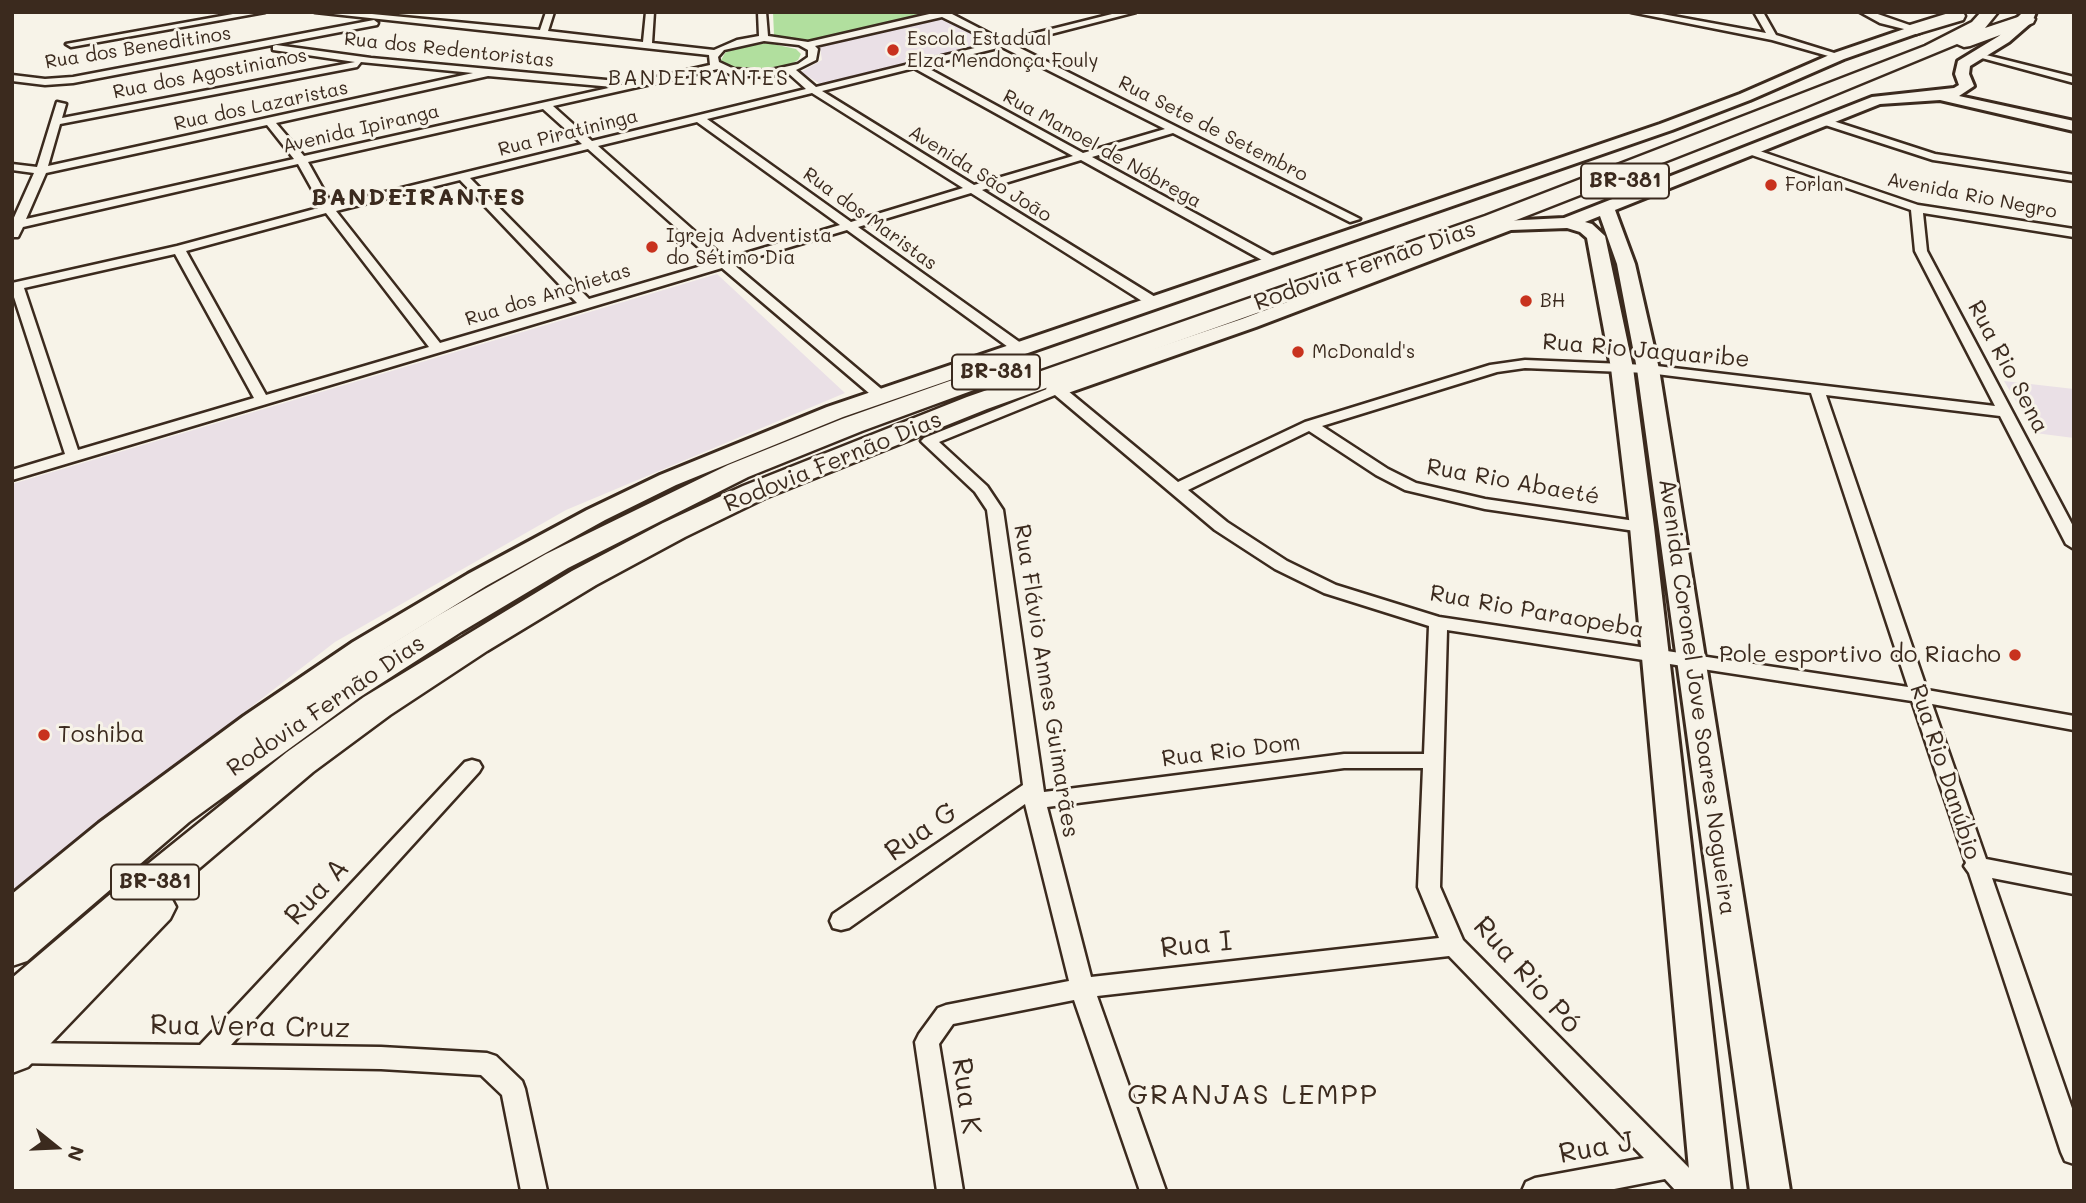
<!DOCTYPE html>
<meta charset="utf-8">
<style>
body{margin:0}
#map{position:relative;width:2086px;height:1203px;overflow:hidden;background:#f7f3e8;font-family:Mali,sans-serif}
canvas{display:block}
.frame{position:absolute;inset:0;border:14px solid #3b2a1e;pointer-events:none}
.north{position:absolute;left:21px;top:1112px;width:70px;height:70px;-webkit-text-stroke:5px #f7f3e8;paint-order:stroke;rotate:108deg;font-size:19px;font-weight:700;line-height:28px;text-align:center;color:#3b2a1e}
.north::after{content:'';display:block;margin:auto;width:24px;height:32px;background:#3b2a1e;clip-path:polygon(50% 0,100% 100%,50% 72%,0 100%)}
</style>
<div id="map">
<canvas width="2086" height="1203"></canvas>
<div class="frame"></div>
<div class="north">N</div>
</div>
<script>
const ctx = document.querySelector('canvas').getContext('2d');
ctx.lineJoin = 'round';
function fillPath(path, color) { ctx.fillStyle = color; ctx.fill(path, 'evenodd'); }
const shape = rows => new Path2D(rows.map(r => 'M' + r).join(''));
function strokePath(path, color, width, dash) { ctx.strokeStyle = color; ctx.lineWidth = width; ctx.lineCap = dash ? 'butt' : 'round'; ctx.setLineDash(dash || []); ctx.stroke(path); }
function write(font, color, halo, rows, align = 'center') {
  ctx.font = font + ' Mali,sans-serif'; ctx.lineWidth = 6; ctx.setLineDash([]); ctx.textBaseline = 'middle'; ctx.strokeStyle = halo; ctx.fillStyle = color; for (const [text, x, y, turn = 0] of rows) {
    ctx.save(); ctx.translate(x, y); ctx.rotate((+turn || 0) * Math.PI / 180); ctx.textAlign = isNaN(turn) ? turn : align; if (halo) ctx.strokeText(text, 0, 0); ctx.fillText(text, 0, 0); ctx.restore();
  }
}
const built = shape([
 [941,17,994,43,822,85,801,72,822,60,820,47],
 [717,274,845,393,566,510,335,642,12,892,12,484],
 [2004,381,2074,389,2074,438,2035,433]
]);
const green = shape([
 [773,12,938,12,808,42,774,35],
 [768,43,796,49,801,54,798,60,788,66,753,71,737,70,725,65,721,60,725,53,735,48]
]);
const street = shape([
 [244,12,265,12,71,47,66,44,244,12],
 [315,12,351,12,540,30,546,12,554,12,548,31,643,42,646,12,654,12,652,43,714,50,737,40,759,36,758,12,766,12,768,36,808,42,938,12,955,12,952,14,1004,41,1120,12,1136,12,1012,44,1360,219,1350,222,1173,133,1092,157,1279,259,1279,265,1271,265,1081,160,982,190,1160,300,1160,306,1150,306,971,193,858,227,1025,346,1025,352,1015,352,847,230,733,264,886,393,888,396,886,399,876,399,722,268,12,480,12,470,65,454,12,291,12,283,177,246,322,207,298,164,23,227,18,237,12,237,12,222,34,173,12,170,12,164,37,167,57,102,66,104,62,118,355,62,273,50,273,46,276,45,371,58,617,81,621,85,710,65,709,55,315,12],
 [942,17,995,43,816,87,796,70,816,60,818,49,815,46,942,17],
 [764,41,799,45,808,50,808,57,798,64,767,71,734,69,719,62,718,57,724,50,764,41],
 [1002,47,1165,129,1083,153,924,66,1002,47],
 [361,62,473,73,48,166,60,124,357,67,361,62],
 [914,68,1073,156,974,185,822,91,914,68],
 [718,69,732,75,767,77,787,72,806,89,592,141,553,106,718,69],
 [488,76,613,87,304,156,276,123,488,76],
 [812,93,963,188,851,222,707,119,812,93],
 [543,109,582,144,332,205,308,162,543,109],
 [697,122,840,225,726,259,598,146,697,122],
 [267,125,294,159,26,219,46,173,267,125],
 [588,149,715,262,589,299,470,178,588,149],
 [460,180,577,303,440,343,336,211,460,180],
 [326,213,429,347,266,395,186,251,326,213],
 [175,254,254,398,78,450,24,288,175,254],
 [1631,12,1651,12,1766,33,1754,12,1763,12,1776,35,1844,56,1839,59,1772,40,1631,12],
 [1860,12,1872,12,1921,29,1916,32,1880,23,1860,12],
 [374,20,378,23,377,25,73,83,45,85,12,81,12,75,45,79,73,77,374,20],
 [1978,53,2074,77,2074,83,1978,57,1978,53],
 [1819,119,1827,119,1935,154,2074,175,2074,181,1933,160,1819,123,1819,119],
 [1743,148,1751,148,1918,205,2074,229,2074,237,1923,213,1927,251,2074,528,2074,549,2066,544,2000,416,1826,395,1927,690,2074,716,2074,730,1932,704,1986,859,2074,876,2074,894,1992,878,2074,1114,2074,1164,2065,1161,2061,1152,1969,873,1964,866,1966,863,1912,701,1447,630,1440,887,1463,940,1703,1182,1707,1191,1676,1191,1665,1179,1604,1191,1522,1191,1526,1182,1535,1178,1644,1158,1449,956,1097,996,1166,1191,1140,1191,1074,1000,953,1024,939,1044,963,1191,937,1191,915,1042,919,1034,938,1008,946,1005,1069,981,1025,804,849,928,841,930,833,928,830,921,833,914,1023,785,987,510,975,492,924,444,921,441,924,438,1057,385,1062,386,1178,482,1305,422,1490,365,1525,360,1648,365,1995,406,1915,251,1911,210,1743,152,1743,148],
 [1525,368,1648,373,1811,393,1908,687,1439,617,1336,585,1287,561,1227,522,1188,490,1309,431,1376,475,1405,490,1485,509,1642,532,1648,531,1650,527,1642,522,1485,499,1416,483,1388,469,1322,426,1497,372,1525,368],
 [1055,395,1215,530,1275,569,1324,593,1429,626,1424,754,1344,754,1044,792,1003,510,987,486,939,442,1055,395],
 [1344,768,1423,768,1418,887,1439,938,1091,977,1047,807,1344,768],
 [472,760,479,762,482,767,479,772,231,1045,381,1047,487,1053,496,1056,522,1081,525,1089,547,1191,521,1191,502,1095,481,1075,381,1069,12,1063,12,1045,18,1043,200,1045,465,762,472,760]
]);
const secondary = shape([
 [2023,12,2036,12,2032,22,2009,42,1970,66,1969,74,1974,86,1959,96,2074,121,2074,131,1940,100,1880,104,1615,210,1635,264,1659,369,1790,1191,1750,1191,1637,369,1617,264,1600,216,1585,222,1592,224,1605,236,1633,368,1654,527,1731,1191,1691,1191,1630,527,1611,368,1587,238,1580,232,1567,228,1511,230,1256,327,1065,394,1057,395,1049,394,1046,389,1049,384,1242,319,1503,221,1564,218,1872,97,1954,88,1959,85,1955,74,1958,61,1999,36,2023,12],
 [1916,25,1921,26,1921,32,1844,59,1750,100,1672,130,843,417,676,485,605,520,486,586,373,656,264,730,121,841,24,923,12,927,12,894,99,823,244,716,353,642,468,574,587,510,660,475,827,407,1660,124,1740,94,1834,53,1916,25]
]);
const highway = shape([
 [1952,12,1963,12,1965,16,1963,20,1916,34,1907,29,1910,25,1952,12],
 [1981,12,1998,12,1985,28,2027,14,2035,19,2033,23,1970,46,1964,47,1957,44,1802,108,1501,226,987,409,765,498,685,537,596,585,487,651,390,715,313,772,169,894,176,907,170,919,28,1067,12,1073,12,978,107,897,287,752,364,697,572,571,663,523,743,486,967,397,1485,216,1925,46,1972,22,1981,12],
 [992,366,1001,368,1005,374,1001,380,862,431,748,477,568,568,461,632,360,697,189,822,27,961,12,966,12,922,161,800,334,679,437,616,546,554,728,465,842,419,992,366]
]);
const markers = [
 [893,50,7,"#c8321e"],
 [1771,185,7,"#c8321e"],
 [652,247,7,"#c8321e"],
 [1526,301,7,"#c8321e"],
 [1298,352,7,"#c8321e"],
 [2015,655,7,"#c8321e"],
 [44,735,7,"#c8321e"]
];
const farPoinames = [
 ["Escola Estadual",907,39],
 ["Elza Mendonça Fouly",907,61],
 ["Forlan",1785,185],
 ["Igreja Adventista",666,236],
 ["do Sétimo Dia",666,258],
 ["BH",1540,301],
 ["McDonald's",1312,352]
];
const farStreetnames = [
 ["Rua dos Beneditinos",138,48,-9],
 ["Rua dos Redentoristas",449,50,6],
 ["Rua dos Agostinianos",210,74,-11],
 ["Rua dos Lazaristas",261,106,-12],
 ["Avenida Ipiranga",361,129,-13],
 ["Rua Sete de Setembro",1213,129,27],
 ["Rua Piratininga",568,133,-14],
 ["Rua Manoel de Nóbrega",1102,149,29],
 ["Avenida São João",980,174,32],
 ["Avenida Rio Negro",1972,196,11],
 ["Rua dos Maristas",870,219,36],
 ["Rua dos Anchietas",548,295,-17]
];
const farNeighbourhoodnames = [
 ["BANDEIRANTES",699,79]
];
const shields = [
 [1625,181,88],
 [996,372,88],
 [155,882,88]
];
const shieldNames = [
 ["BR-381",1625,181],
 ["BR-381",996,372],
 ["BR-381",155,882]
];
const streetNames = [
 ["Rodovia Fernão Dias",1365,266,-19],
 ["Rua Rio Jaquaribe",1646,351,5],
 ["Rua Rio Sena",2008,367,62],
 ["Rodovia Fernão Dias",833,462,-22],
 ["Rua Rio Abaeté",1513,482,10],
 ["Rua Rio Paraopeba",1537,612,10],
 ["Rua Flávio Annes Guimarães",1046,681,81],
 ["Avenida Coronel Jove Soares Nogueira",1697,697,82],
 ["Rodovia Fernão Dias",326,706,-34],
 ["Rua Rio Dom",1231,751,-7],
 ["Rua Rio Danúbio",1945,772,72]
];
const poiNames = [
 ["Pole esportivo do Riacho",2001,655],
 ["Toshiba",58,735,"left"]
];
const farDistrictnames = [
 ["BANDEIRANTES",419,198]
];
const nearStreetnames = [
 ["Rua G",921,832,-35],
 ["Rua A",317,892,-47],
 ["Rua I",1196,945,-6],
 ["Rua Rio Pó",1527,975,48],
 ["Rua Vera Cruz",250,1027,1],
 ["Rua K",966,1096,82],
 ["Rua J",1596,1148,-10]
];
const nearNeighbourhoodnames = [
 ["GRANJAS LEMPP",1253,1095]
];
fillPath(built, '#eae0e6');
fillPath(green, '#b1df9e');
strokePath(street, '#3b2a1e', 5);
strokePath(secondary, '#3b2a1e', 6);
strokePath(highway, '#3b2a1e', 5);
fillPath(street, '#f7f3e8');
fillPath(secondary, '#f7f3e8');
fillPath(highway, '#f7f3e8');
for (const [x, y, r, color] of markers) { const dot = new Path2D(); dot.arc(x, y, r, 0, 2 * Math.PI); ctx.fillStyle = color; ctx.fill(dot); strokePath(dot, '#f7f3e8', 2.5); }
write('19px', '#3b2a1e', '#f7f3e8', farPoinames, 'left');
write('19px', '#3b2a1e', '#f7f3e8', farStreetnames);
ctx.letterSpacing = '2px';
write('21px', '#3b2a1e', '#f7f3e8', farNeighbourhoodnames);
ctx.letterSpacing = '0px';
for (const [x, y, w] of shields) { const box = new Path2D(); box.roundRect(x - w / 2, y - 17.5, w, 35, 5); ctx.fillStyle = '#f7f3e8'; ctx.fill(box); strokePath(box, '#3b2a1e', 2); }
write('bold 21px', '#3b2a1e', null, shieldNames);
write('23px', '#3b2a1e', '#f7f3e8', streetNames);
write('23px', '#3b2a1e', '#f7f3e8', poiNames, 'right');
ctx.letterSpacing = '2px';
write('bold 24px', '#3b2a1e', '#f7f3e8', farDistrictnames);
ctx.letterSpacing = '0px';
write('28px', '#3b2a1e', '#f7f3e8', nearStreetnames);
ctx.letterSpacing = '2px';
write('28px', '#3b2a1e', '#f7f3e8', nearNeighbourhoodnames);
ctx.letterSpacing = '0px';
</script>
